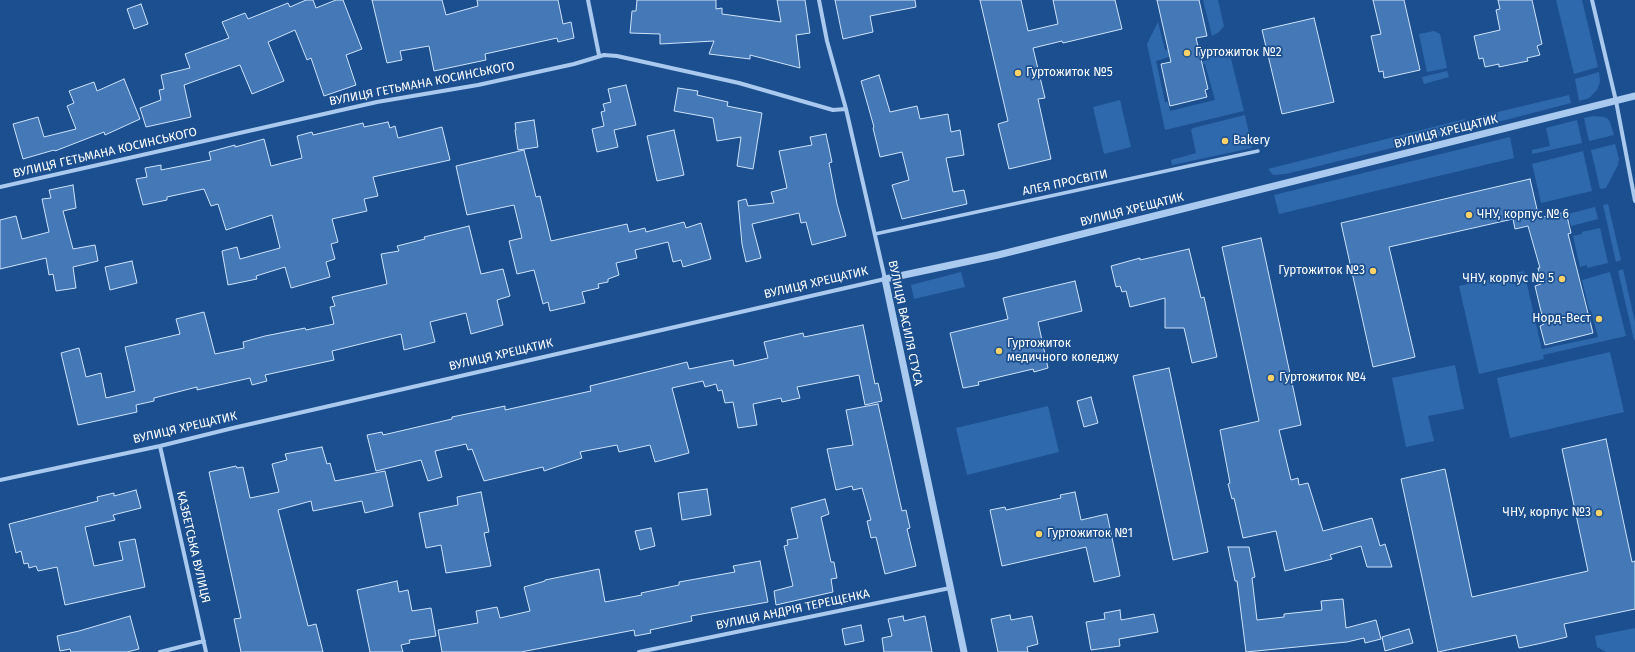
<!DOCTYPE html>
<meta charset="utf-8">
<style>
body{margin:0}
canvas{display:block;background:#1b4f8f}
</style>
<canvas width="1635" height="652"></canvas>
<script>
const ctx = document.querySelector('canvas').getContext('2d');
ctx.lineJoin = 'round';
function fillPath(path, color) { ctx.fillStyle = color; ctx.fill(path, 'evenodd'); }
const shape = rows => new Path2D(rows.map(r => 'M' + r).join(''));
function strokePath(path, color, width, dash) { ctx.strokeStyle = color; ctx.lineWidth = width; ctx.lineCap = dash ? 'butt' : 'round'; ctx.setLineDash(dash || []); ctx.stroke(path); }
function write(font, color, halo, rows, align = 'center') {
  ctx.font = font + ' "Fira Sans",sans-serif'; ctx.lineWidth = 3.5; ctx.setLineDash([]); ctx.textBaseline = 'middle'; ctx.strokeStyle = halo; ctx.fillStyle = color; for (const [text, x, y, turn = 0] of rows) {
    ctx.save(); ctx.translate(x, y); ctx.rotate((+turn || 0) * Math.PI / 180); ctx.textAlign = isNaN(turn) ? turn : align; if (halo) ctx.strokeText(text, 0, 0); ctx.fillText(text, 0, 0); ctx.restore();
  }
}
const green = shape([
 [1203,0,1218,0,1224,26,1219,32,1212,36],
 [1556,0,1582,0,1598,67,1574,74],
 [1158,22,1165,50,1170,50,1172,56,1156,61,1165,102,1168,102,1170,111,1215,100,1205,64,1203,64,1202,62,1206,60,1206,57,1227,52,1230,55,1244,111,1165,130,1147,44],
 [1434,31,1440,34,1447,68,1427,72,1419,34],
 [1447,71,1449,77,1424,84,1422,77],
 [1599,72,1600,82,1597,90,1589,98,1579,101,1575,79],
 [1569,95,1571,103,1490,124,1480,122,1477,117],
 [1120,100,1131,147,1104,154,1093,107],
 [1245,115,1252,148,1172,165,1171,160,1196,153,1191,130,1193,128],
 [1593,116,1604,117,1608,119,1610,122,1614,135,1589,141,1584,118],
 [1465,119,1464,126,1461,129,1453,133,1286,174,1273,175,1269,170,1268,169],
 [1577,120,1582,143,1532,154,1532,150,1550,146,1546,128],
 [1510,137,1514,158,1279,214,1274,195],
 [1615,144,1619,159,1618,165,1606,188,1600,189,1591,150],
 [1583,151,1592,191,1541,203,1532,164],
 [1608,204,1621,260,1616,262,1603,205],
 [1595,207,1598,219,1571,226,1568,214],
 [1600,228,1608,263,1587,268,1587,265,1580,267,1573,236,1582,234,1582,232],
 [1623,269,1635,322,1635,340,1634,340,1618,271],
 [1524,271,1544,359,1479,374,1459,286],
 [961,272,965,287,914,299,911,285],
 [1610,272,1626,336,1543,355,1542,349,1598,337,1591,311,1589,309,1582,280],
 [1610,352,1624,412,1510,438,1497,378],
 [1455,365,1464,409,1428,416,1434,441,1406,447,1392,378],
 [1048,406,1059,452,967,475,956,428],
 [1635,628,1635,652,1606,652,1597,647,1595,636]
]);
const building = shape([
 [306,0,313,0,316,8,336,0,343,0,362,49,346,55,356,85,324,96,311,58,307,60,295,30,268,42,284,81,252,94,240,65,184,85,191,117,146,127,140,108,161,100,159,90,164,89,161,75,190,68,185,54,229,38,222,22,245,13,248,19,288,3,290,7,306,0],
 [372,0,442,0,446,15,478,6,477,0,558,0,563,24,571,22,574,38,558,42,557,38,485,54,486,60,434,71,429,46,400,51,402,60,387,63,372,0],
 [637,0,716,0,716,9,722,8,722,14,781,22,777,0,805,0,810,33,796,35,800,68,750,55,750,59,709,54,714,41,660,44,660,34,630,33,632,11,636,11,637,0],
 [835,0,915,0,916,7,870,16,873,32,843,39,835,0],
 [980,0,1021,0,1028,31,1058,24,1053,0,1115,0,1122,29,1063,43,1062,41,1033,48,1045,98,1038,99,1051,159,1009,169,998,124,1008,121,980,0],
 [1157,0,1199,0,1207,36,1196,38,1208,89,1205,90,1207,97,1170,106,1161,64,1171,62,1157,0],
 [1373,0,1404,0,1420,70,1384,78,1383,71,1379,72,1371,36,1381,34,1373,0],
 [1498,0,1532,0,1542,44,1537,46,1540,55,1527,58,1528,61,1499,67,1499,64,1485,67,1483,58,1479,59,1474,36,1500,30,1496,10,1500,9,1498,0],
 [141,4,148,24,134,29,127,9,141,4],
 [1314,18,1334,102,1282,114,1262,30,1314,18],
 [879,75,890,112,917,106,920,119,948,114,951,132,960,130,964,155,946,158,953,192,964,190,967,204,902,219,892,185,909,180,902,152,880,157,873,128,874,127,861,81,879,75],
 [124,79,140,119,105,135,104,132,55,151,54,150,23,159,13,124,38,117,44,137,76,129,67,106,74,103,69,91,94,82,97,91,124,79],
 [626,85,636,125,614,130,618,147,597,152,592,129,604,126,601,112,605,111,603,104,611,102,608,89,626,85],
 [678,88,698,91,697,95,728,102,727,106,762,113,753,169,737,166,741,137,717,141,713,118,674,111,678,88],
 [534,120,538,147,518,150,515,130,516,130,515,123,534,120],
 [388,122,390,128,395,126,398,138,442,127,450,160,373,177,378,196,364,199,367,211,332,219,338,242,331,244,335,259,326,262,330,277,291,288,285,267,256,276,257,279,228,285,222,251,237,247,240,259,280,248,272,215,226,230,218,204,211,206,204,189,167,197,167,200,143,205,136,179,147,177,145,168,161,165,161,170,211,160,209,152,235,145,235,147,264,139,271,166,302,158,297,136,312,132,313,135,363,123,364,127,388,122],
 [674,130,684,175,657,181,647,136,674,130],
 [826,134,832,162,829,163,837,204,846,236,812,245,806,222,801,223,799,213,752,224,761,258,746,262,742,244,738,201,746,199,748,206,774,203,771,192,787,188,779,151,812,145,810,137,826,134],
 [524,150,536,197,540,196,551,241,627,224,629,232,645,228,646,232,684,222,686,228,701,223,711,259,683,267,681,260,673,262,668,242,635,250,637,258,616,263,619,275,608,279,608,282,598,284,599,288,582,292,585,303,550,311,548,302,543,304,534,270,517,274,509,241,522,238,514,205,467,215,456,166,524,150],
 [1530,179,1539,218,1566,212,1571,233,1568,234,1593,333,1545,345,1540,326,1544,324,1535,286,1541,284,1538,268,1540,268,1528,226,1515,229,1513,219,1389,247,1415,357,1373,367,1341,223,1530,179],
 [73,185,76,208,63,211,73,249,95,245,98,261,73,267,76,288,56,291,53,274,49,275,46,258,0,269,0,220,16,216,22,239,49,232,42,199,51,198,49,190,73,185],
 [469,226,481,274,503,269,510,296,497,300,503,325,471,334,466,313,430,322,435,342,404,350,401,334,332,351,334,360,265,375,267,381,252,385,250,378,197,390,197,387,154,398,154,401,136,405,137,412,78,425,61,353,79,348,86,377,101,373,106,398,135,391,125,347,180,334,176,319,204,312,215,354,244,348,243,342,265,336,305,328,306,330,334,324,330,307,335,306,332,297,387,284,381,254,399,251,397,246,425,239,424,237,469,226],
 [1261,238,1301,425,1279,430,1291,480,1298,478,1299,485,1308,483,1323,531,1372,518,1380,546,1385,544,1392,567,1367,567,1361,546,1330,555,1332,559,1285,571,1276,531,1243,538,1234,498,1232,499,1228,484,1230,483,1220,430,1259,421,1222,247,1261,238],
 [1189,249,1201,298,1204,297,1217,357,1192,363,1184,328,1165,328,1165,298,1130,307,1126,291,1122,292,1120,286,1116,287,1111,266,1140,258,1140,260,1189,249],
 [132,261,137,283,110,290,105,267,132,261],
 [1075,281,1082,311,1038,322,1048,368,1034,372,1033,369,978,382,979,385,963,388,950,333,1008,319,1003,298,1075,281],
 [863,325,875,384,878,383,882,401,865,405,859,375,797,387,800,398,782,402,781,398,753,404,757,425,738,428,733,402,725,403,722,390,718,391,716,384,705,387,703,381,672,388,689,453,655,462,650,445,619,452,617,445,580,452,582,458,544,471,543,467,484,481,472,449,468,450,466,444,435,451,442,477,428,481,421,460,376,471,367,435,382,432,383,435,452,419,452,417,505,406,505,410,591,391,590,386,687,362,689,369,733,360,734,366,768,358,764,342,803,333,804,337,863,325],
 [1169,368,1208,552,1173,560,1133,376,1169,368],
 [1091,397,1098,423,1084,427,1077,401,1091,397],
 [878,404,902,511,906,510,910,528,907,529,916,566,885,574,876,537,871,538,867,521,871,520,862,488,853,490,852,486,836,490,827,449,853,445,846,410,878,404],
 [1606,439,1632,562,1635,561,1635,609,1564,624,1567,637,1542,643,1519,648,1516,635,1438,652,1401,479,1445,469,1472,597,1588,571,1562,449,1606,439],
 [322,447,327,464,330,463,335,481,385,471,393,506,365,513,362,501,313,511,311,501,278,510,308,626,316,624,323,652,241,652,234,619,241,618,209,472,236,466,237,468,243,467,250,498,279,492,272,464,287,460,285,454,322,447],
 [707,489,711,515,682,520,678,493,707,489],
 [136,490,141,508,113,515,115,520,85,527,94,566,123,560,119,542,135,539,145,587,65,605,57,567,38,571,36,566,29,568,28,563,24,564,21,551,16,553,9,524,98,501,97,497,114,493,114,496,136,490],
 [481,492,489,532,484,533,491,566,446,573,441,545,426,548,419,513,458,505,457,497,481,492],
 [1075,492,1081,520,1107,514,1120,576,1094,582,1086,547,1002,566,990,510,1005,507,1006,510,1061,498,1060,495,1075,492],
 [825,499,829,514,821,517,831,562,834,562,837,578,831,579,833,592,776,605,774,591,793,586,784,546,788,545,787,540,798,538,791,508,825,499],
 [651,528,655,546,640,550,635,531,651,528],
 [1228,547,1249,547,1255,577,1252,578,1257,620,1284,617,1284,614,1322,610,1321,601,1343,599,1346,628,1376,620,1381,639,1365,643,1364,638,1347,642,1246,652,1237,581,1235,581,1228,547],
 [760,561,768,602,691,616,692,621,650,630,651,633,635,636,634,630,521,652,442,652,438,630,478,623,476,611,497,607,500,618,530,611,524,587,545,581,545,580,599,569,605,602,642,595,641,593,679,585,679,582,735,572,733,566,760,561],
 [397,581,399,592,408,590,412,611,431,608,436,636,409,640,410,643,401,645,403,652,370,652,357,590,397,581],
 [1120,610,1121,620,1154,614,1158,632,1119,639,1120,646,1091,650,1086,622,1105,619,1104,613,1120,610],
 [1010,615,1011,620,1032,616,1038,644,1027,647,1028,652,998,652,991,619,1010,615],
 [130,616,139,649,127,652,71,652,70,649,60,651,57,636,79,631,130,616],
 [903,616,904,621,925,616,932,652,884,652,882,638,892,636,888,619,903,616],
 [861,625,864,641,845,645,842,629,861,625],
 [1409,629,1413,643,1385,651,1382,637,1409,629]
]);
const pedestrian = shape([
 [875,234,1258,151]
]);
const minor = shape([
 [588,0,599,55],
 [1592,0,1616,101,1635,201],
 [0,187,377,102,478,85,574,64,604,55,617,56,739,83,833,110,846,109],
 [160,446,206,652],
 [0,480,160,446,233,428,885,279,846,109,827,41,819,0],
 [160,652,204,641],
 [639,652,950,588]
]);
const tertiary = shape([
 [964,652,885,279,998,255,1635,96]
]);
const markers = [
 [1187,53,4,"#ffd166"],
 [1018,73,4,"#ffd166"],
 [1225,141,4,"#ffd166"],
 [1469,215,4,"#ffd166"],
 [1373,271,4,"#ffd166"],
 [1562,279,4,"#ffd166"],
 [1599,319,4,"#ffd166"],
 [999,351,4,"#ffd166"],
 [1271,378,4,"#ffd166"],
 [1599,513,4,"#ffd166"],
 [1039,534,4,"#ffd166"]
];
const poiNames = [
 ["Гуртожиток №2",1195,53],
 ["Гуртожиток №5",1026,73],
 ["Bakery",1233,141],
 ["ЧНУ, корпус № 6",1477,215],
 ["Гуртожиток №3",1365,271,"right"],
 ["ЧНУ, корпус № 5",1554,279,"right"],
 ["Норд-Вест",1591,319,"right"],
 ["Гуртожиток",1007,344],
 ["медичного коледжу",1007,358],
 ["Гуртожиток №4",1279,378],
 ["ЧНУ, корпус №3",1591,513,"right"],
 ["Гуртожиток №1",1047,534]
];
const streetNames = [
 ["ВУЛИЦЯ ГЕТЬМАНА КОСИНСЬКОГО",422,84,-11],
 ["ВУЛИЦЯ ХРЕЩАТИК",1446,132,-14],
 ["ВУЛИЦЯ ГЕТЬМАНА КОСИНСЬКОГО",105,153,-13],
 ["АЛЕЯ ПРОСВІТИ",1065,183,-12],
 ["ВУЛИЦЯ ХРЕЩАТИК",1132,210,-14],
 ["ВУЛИЦЯ ХРЕЩАТИК",816,283,-13],
 ["ВУЛИЦЯ ВАСИЛЯ СТУСА",905,323,78],
 ["ВУЛИЦЯ ХРЕЩАТИК",501,355,-13],
 ["ВУЛИЦЯ ХРЕЩАТИК",185,428,-13],
 ["КАЗБЕТСЬКА ВУЛИЦЯ",193,547,77],
 ["ВУЛИЦЯ АНДРІЯ ТЕРЕЩЕНКА",793,610,-12]
];
fillPath(green, '#2e69ad');
fillPath(building, '#4478b7');
strokePath(building, '#cfe3fa', 1);
strokePath(pedestrian, '#a9c9ee', 3.5);
strokePath(minor, '#a9c9ee', 4);
strokePath(tertiary, '#a9c9ee', 7);
for (const [x, y, r, color] of markers) { const dot = new Path2D(); dot.arc(x, y, r, 0, 2 * Math.PI); ctx.fillStyle = color; ctx.fill(dot); strokePath(dot, '#1b4f8f', 1.5); }
write('12px', '#fff', '#1b4f8f', poiNames, 'left');
write('12px', '#fff', '#1b4f8f', streetNames);
</script>
